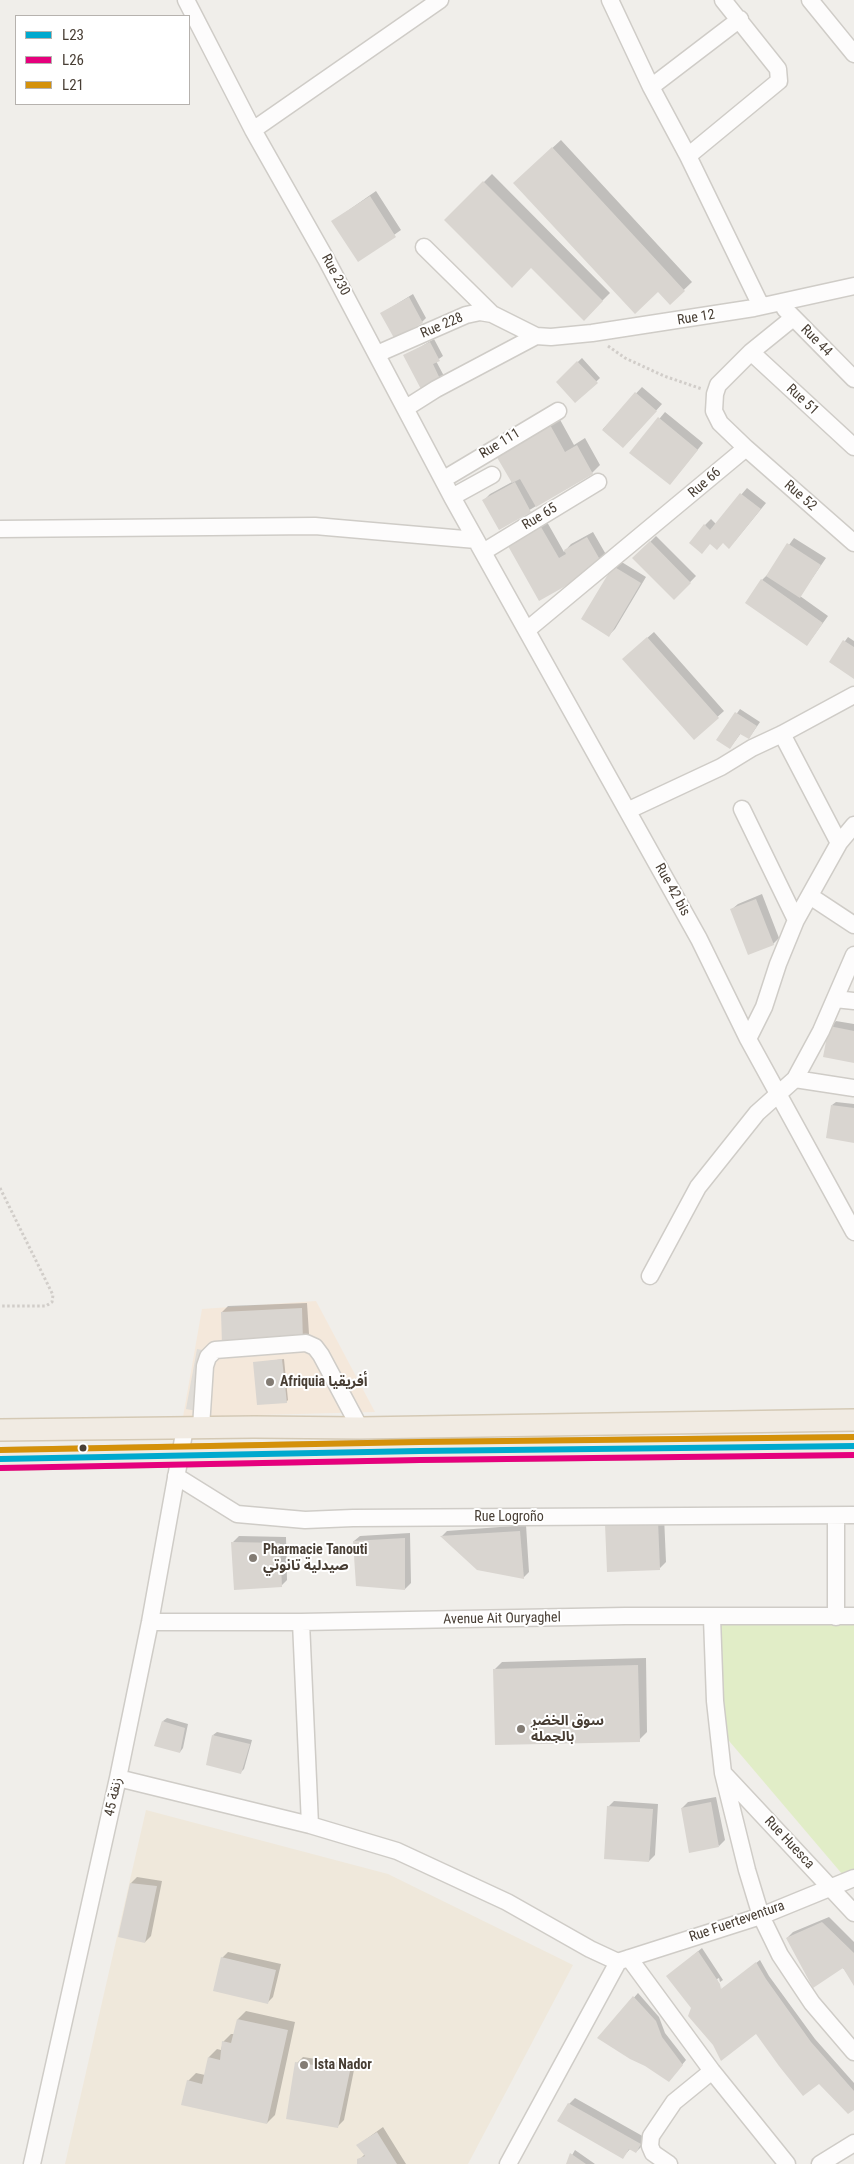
<!DOCTYPE html>
<meta charset="utf-8">
<style>
body{margin:0}
#map{position:relative;width:854px;height:2164px;overflow:hidden;background:#f0eeea;font-family:"Roboto Condensed",sans-serif}
canvas{display:block}
.legend{position:absolute;left:15px;top:15px;width:175px;height:90px;box-sizing:border-box;background:#fff;border:1px solid #b6b2ae;margin:0;padding:6px 9px;list-style:none;font-size:15px;color:#483e34}
.legend li{display:flex;align-items:center;gap:10px;height:25px}
.legend b{width:25px;border:1px solid #b6b2ae}
</style>
<div id="map">
<canvas width="854" height="2164"></canvas>
<ul class="legend">
<li><b style="height:6px;background:#00a9ce"></b>L23</li>
<li><b style="height:6px;background:#e5007d"></b>L26</li>
<li><b style="height:6px;background:#d4910a"></b>L21</li>
</ul>
</div>
<script>
const ctx = document.querySelector('canvas').getContext('2d');
ctx.lineJoin = 'round';
function fillPath(path, color) { ctx.fillStyle = color; ctx.fill(path, 'evenodd'); }
const shape = rows => new Path2D(rows.map(r => 'M' + r).join(''));
function strokePath(path, color, width, dash) { ctx.strokeStyle = color; ctx.lineWidth = width; ctx.lineCap = dash ? 'butt' : 'round'; ctx.setLineDash(dash || []); ctx.stroke(path); }
function write(font, color, halo, rows, align = 'center') {
  ctx.font = font + ' "Roboto Condensed","Noto Sans Arabic",sans-serif'; ctx.lineWidth = 4; ctx.setLineDash([]); ctx.textBaseline = 'middle'; ctx.strokeStyle = halo; ctx.fillStyle = color; for (const [text, x, y, turn = 0] of rows) {
    ctx.save(); ctx.translate(x, y); ctx.rotate((+turn || 0) * Math.PI / 180); ctx.textAlign = isNaN(turn) ? turn : align; if (halo) ctx.strokeText(text, 0, 0); ctx.fillText(text, 0, 0); ctx.restore();
  }
}
const commercial = shape([
 [316,1301,375,1412,183,1417,202,1309]
]);
const education = shape([
 [146,1810,388,1874,573,1965,468,2164,65,2164]
]);
const green = shape([
 [854,1612,854,1888,724,1735,714,1614]
]);
const parking = shape([
 [197,1349,207,1351,197,1411,186,1409]
]);
const shadow = shape([
 [561,140,692,282,670,303,658,291,523,175],
 [492,174,610,293,584,319,531,267,446,220],
 [376,191,401,230,358,260,333,221],
 [413,294,426,318,422,322,382,313],
 [434,339,443,356,436,361,444,376,422,389,405,356],
 [582,358,600,378,575,402,557,382],
 [642,387,662,404,629,441,603,429],
 [665,412,703,443,675,478,631,453],
 [558,416,574,445,585,438,600,465,592,473,499,528,484,500,490,494,512,482,497,455],
 [747,488,766,503,735,541,711,543,705,525,711,519,716,524],
 [547,522,564,552,571,544,593,532,608,558,539,599,515,540],
 [656,536,696,576,674,599,634,558],
 [794,538,826,558,800,596,828,616,807,645,762,580,768,574],
 [620,561,646,577,615,629,609,635,614,567],
 [654,632,724,711,694,738,630,653],
 [848,637,854,641,854,678,830,662],
 [740,709,760,722,749,738,741,733,730,748,718,740],
 [762,894,779,938,773,944,732,909,738,904],
 [836,1021,854,1024,854,1062,830,1027],
 [836,1102,854,1104,854,1142,832,1105],
 [307,1303,309,1334,303,1340,222,1312,228,1306],
 [284,1359,288,1400,286,1402,254,1363],
 [664,1516,666,1562,660,1568,613,1518],
 [526,1525,529,1572,523,1578,442,1536,447,1531],
 [410,1533,411,1583,405,1589,354,1541,360,1536],
 [239,1536,286,1537,287,1580,281,1586,233,1542],
 [646,1658,647,1732,639,1740,494,1670,502,1662],
 [167,1718,188,1724,183,1748,180,1752,163,1721],
 [217,1732,252,1740,244,1769,240,1773,213,1735],
 [716,1797,725,1840,719,1846,682,1808,688,1802],
 [614,1801,658,1804,655,1855,649,1861,608,1807],
 [137,1877,162,1881,151,1936,145,1942,131,1883],
 [829,1917,854,1942,854,1984,844,1969,787,1938,793,1932],
 [702,1948,723,1980,720,1982,719,1978,717,1979,718,1984,672,1973],
 [228,1952,281,1964,273,1997,267,2003,222,1958],
 [760,1960,769,1976,815,2039,854,2083,854,2108,756,2032,720,1990,722,1990,721,1985,722,1989],
 [638,1993,659,2017,665,2033,686,2060,672,2077,599,2038],
 [246,2011,295,2022,275,2115,267,2123,188,2081,196,2073,205,2075,209,2057,217,2049,221,2050,223,2042,231,2034,234,2034,238,2019],
 [303,2057,355,2065,344,2120,338,2126,297,2063],
 [575,2098,646,2138,642,2146,636,2152,630,2149,623,2157,569,2104],
 [383,2127,406,2164,359,2164,359,2160,365,2154,358,2145],
 [575,2150,595,2164,567,2164]
]);
const building = shape([
 [552,147,685,291,670,305,658,292,635,314,513,183],
 [483,181,603,301,584,321,531,268,512,288,444,220],
 [370,196,396,237,358,262,331,221],
 [409,297,423,323,394,338,380,313],
 [430,342,440,361,433,364,441,381,422,391,403,355],
 [577,361,598,383,575,403,556,382],
 [635,392,657,411,623,448,602,430],
 [658,417,698,450,670,485,629,453],
 [549,423,565,452,577,445,593,474,536,507,520,479,512,483,495,454],
 [515,482,531,512,499,530,482,500],
 [740,493,761,509,729,549,723,543,717,550,710,544,702,554,689,543,704,524,710,530],
 [541,527,559,558,566,554,564,550,587,537,603,565,539,601,508,546],
 [650,541,691,583,674,600,632,558],
 [787,543,821,565,800,598,766,576],
 [613,566,641,583,609,637,581,619],
 [761,579,823,623,807,646,745,603],
 [647,637,719,718,694,740,622,659],
 [843,640,854,647,854,679,829,662],
 [735,712,757,726,749,739,740,734,730,749,716,740],
 [756,899,774,945,748,955,730,909],
 [829,1026,854,1031,854,1063,823,1057],
 [831,1105,854,1108,854,1143,826,1138],
 [302,1308,303,1341,222,1345,221,1312],
 [282,1359,287,1403,257,1405,253,1362],
 [658,1521,660,1570,607,1572,605,1524],
 [520,1531,524,1579,477,1570,440,1536],
 [405,1538,405,1590,356,1586,353,1541],
 [231,1542,280,1543,282,1587,234,1590],
 [638,1665,640,1742,495,1745,493,1669],
 [162,1721,185,1728,180,1753,154,1746],
 [212,1735,250,1744,241,1774,206,1765],
 [711,1802,719,1847,689,1853,681,1808],
 [607,1806,653,1809,649,1862,604,1859],
 [130,1883,157,1886,145,1943,118,1937],
 [822,1922,854,1953,854,1986,843,1968,813,1988,786,1938],
 [698,1951,720,1984,721,1989,756,1962,766,1979,811,2042,854,2091,854,2110,848,2114,819,2084,803,2096,779,2066,756,2034,721,2061,713,2045,688,2016,691,2008,666,1976],
 [221,1957,276,1970,268,2004,213,1991],
 [633,1996,656,2021,662,2037,683,2065,669,2082,645,2066,630,2059,597,2038],
 [237,2019,288,2030,267,2124,181,2105,187,2080,202,2084,208,2057,220,2060,222,2041,231,2043],
 [295,2062,350,2071,338,2128,286,2119],
 [568,2103,641,2144,636,2153,629,2149,623,2159,557,2121],
 [377,2132,397,2164,357,2164,357,2159,365,2156,356,2145],
 [570,2153,586,2164,566,2164]
]);
const path = shape([
 [608,346,625,358,664,376,702,389],
 [0,1188,53,1295,52,1302,46,1306,0,1306]
]);
const minor = shape([
 [186,0,253,130,326,259,452,497,699,939,748,1039,854,1232],
 [610,0,651,87,688,156,761,306],
 [810,0,854,54],
 [651,87,740,19],
 [253,130,440,0],
 [688,156,779,81,778,69,723,0],
 [424,247,492,314],
 [785,309,854,379],
 [793,318,751,352,718,385,715,394,714,411,720,423,746,448,854,543],
 [751,352,854,447],
 [377,354,466,315,480,312,492,314,536,336,551,337,592,333,754,308,854,286],
 [406,408,436,389,536,336],
 [444,479,558,411],
 [452,497,492,475],
 [0,529,315,526,476,540],
 [483,552,598,482],
 [527,630,746,448],
 [782,734,839,843],
 [742,809,796,920],
 [629,810,721,767,752,748,782,734,854,695],
 [810,896,854,925],
 [835,999,854,1001],
 [748,1039,764,1007,778,964,796,920,839,843,854,825],
 [795,1079,854,1088],
 [650,1276,698,1187,757,1113,795,1079,821,1031,854,955],
 [201,1427,205,1366,208,1357,215,1350,306,1343,315,1347,321,1355,360,1428],
 [176,1476,237,1514,305,1520,353,1518,854,1515],
 [836,1617,836,1516],
 [712,1618,715,1701,723,1773,747,1870,761,1916,780,1955,812,2003,854,2052],
 [150,1622,301,1622,625,1616,854,1616],
 [301,1622,310,1825],
 [725,1775,854,1913],
 [118,1778,310,1825,397,1851,507,1902,590,1949,618,1962],
 [629,1958,712,2071,787,2164],
 [620,1961,761,1916,854,1878],
 [32,2164,118,1778,150,1622,185,1428],
 [508,2164,618,1962],
 [669,2164,653,2153,650,2146,651,2136,674,2102,712,2071],
 [820,2164,854,2143]
]);
const major = shape([
 [0,1430,254,1427,360,1428,854,1420],
 [0,1459,420,1451,854,1446]
]);
const bus1 = shape([
 [0,1459,420,1451,854,1446]
]);
const bus2 = shape([
 [0,1468,420,1460,854,1455]
]);
const bus3 = shape([
 [0,1450,420,1442,854,1437]
]);
const markers = [
 [270,1382,5,"#837c74"],
 [83,1448,4.5,"#483e34"],
 [253,1558,5,"#837c74"],
 [521,1729,5,"#837c74"],
 [304,2065,5,"#837c74"]
];
const streetNames = [
 ["Rue 230",335,275,62],
 ["Rue 12",696,318,-9],
 ["Rue 228",442,326,-23],
 ["Rue 44",816,341,45],
 ["Rue 51",802,400,43],
 ["Rue 111",500,444,-31],
 ["Rue 66",705,483,-41],
 ["Rue 52",800,496,41],
 ["Rue 65",540,517,-31],
 ["Rue 42 bis",672,890,61],
 ["Rue Logroño",509,1517],
 ["Avenue Ait Ouryaghel",502,1619,-1],
 ["زنقة 45",114,1797,-78],
 ["Rue Huesca",789,1843,47],
 ["Rue Fuerteventura",737,1922,-19]
];
const poiNames = [
 ["Afriquia أفريقيا",280,1382],
 ["Pharmacie Tanouti",263,1550],
 ["صيدلية تانوتي",263,1566],
 ["سوق الخضر",531,1721],
 ["بالجملة",531,1737],
 ["Ista Nador",314,2065]
];
fillPath(commercial, '#f4e8db');
fillPath(education, '#efe8db');
fillPath(green, '#e1edc7');
fillPath(parking, '#e0ddd8');
fillPath(shadow, '#0003');
fillPath(building, '#d9d5d0');
strokePath(minor, '#cfccc7', 19);
strokePath(major, '#d4c9b5', 24);
strokePath(path, '#d1cdc9', 3, [2.5, 2.5]);
strokePath(minor, '#fdfcfc', 16);
strokePath(major, '#f1ebe3', 21);
strokePath(bus1, '#00a9ce', 6);
strokePath(bus2, '#e5007d', 6);
strokePath(bus3, '#d4910a', 6);
for (const [x, y, r, color] of markers) { const dot = new Path2D(); dot.arc(x, y, r, 0, 2 * Math.PI); ctx.fillStyle = color; ctx.fill(dot); strokePath(dot, '#fff', 2); }
write('14px', '#483e34', '#fff', streetNames);
write('bold 14px', '#483e34', '#fff', poiNames, 'left');
</script>
